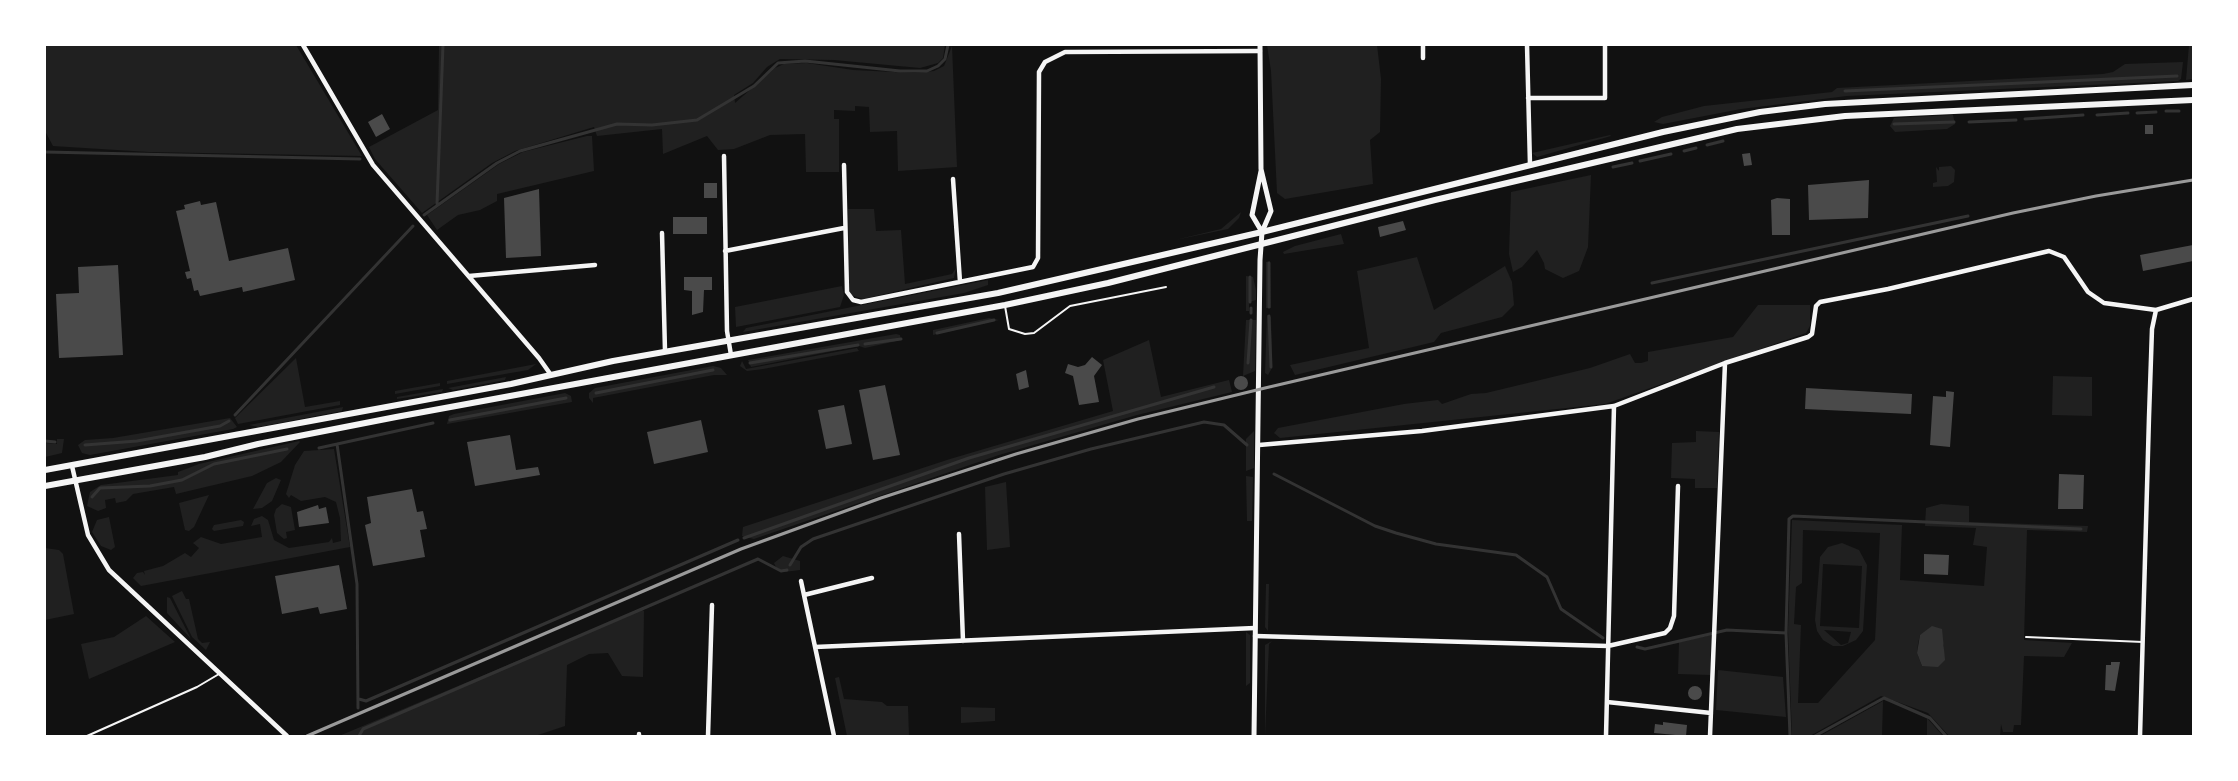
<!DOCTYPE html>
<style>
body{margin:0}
#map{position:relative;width:2238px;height:781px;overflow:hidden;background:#111;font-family:"Exo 2",sans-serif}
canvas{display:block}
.frame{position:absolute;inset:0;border:46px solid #fff;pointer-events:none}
</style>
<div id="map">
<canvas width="2238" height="781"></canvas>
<div class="frame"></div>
</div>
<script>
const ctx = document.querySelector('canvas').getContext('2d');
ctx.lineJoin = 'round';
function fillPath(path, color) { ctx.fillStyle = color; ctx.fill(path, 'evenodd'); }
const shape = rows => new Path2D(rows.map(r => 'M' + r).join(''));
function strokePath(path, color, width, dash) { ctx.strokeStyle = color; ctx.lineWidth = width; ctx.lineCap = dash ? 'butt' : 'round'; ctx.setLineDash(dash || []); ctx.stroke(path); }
const green = shape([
 [45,45,296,45,362,156,149,152,53,146,45,131],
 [439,45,945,45,943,58,938,63,920,68,834,60,780,59,767,67,753,83,734,95,735,103,775,68,784,64,807,63,853,70,915,73,934,71,944,66,952,46,957,167,898,171,897,131,870,132,869,107,855,106,855,111,834,110,834,119,839,119,839,172,806,172,805,134,770,135,734,149,718,150,707,136,663,154,662,129,597,136,594,127,515,151,492,163,422,213,375,159,369,147,438,110],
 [1267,45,1377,45,1381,79,1380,132,1370,140,1373,184,1285,199,1277,193,1271,71],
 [2189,45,2193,45,2193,79,2186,80],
 [2183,62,2181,79,2178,81,1847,96,1741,109,1663,124,1654,122,1662,117,1704,106,1832,92,1837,88,2103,74,2113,72,2125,64],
 [1953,115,1955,124,1947,129,1895,132,1890,126,1894,118],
 [587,136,592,136,594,171,497,194,497,201,480,210,458,215,437,230,427,215,499,164,523,152],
 [1611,136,1537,157,1532,153,1610,135],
 [1951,166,1955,170,1954,182,1948,186,1933,187,1933,183,1937,182,1936,167,1939,171,1939,167],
 [1591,175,1588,247,1579,271,1563,278,1545,269,1544,263,1537,250,1522,267,1513,272,1509,254,1511,192],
 [848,209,874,209,876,231,901,230,905,284,952,274,956,268,954,278,863,299,851,295,849,290],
 [1241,212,1239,218,1228,229,1175,240,1221,229],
 [1341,234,1344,244,1284,254,1283,252,1295,246],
 [1417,257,1434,310,1505,266,1512,282,1514,305,1502,317,1441,333,1434,342,1295,375,1290,365,1369,348,1357,271],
 [1270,261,1271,308,1266,308,1266,262],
 [1246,276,1253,277,1256,290,1256,300,1249,302,1249,311,1246,311],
 [988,280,988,285,964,293,743,332,746,328],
 [842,286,844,295,840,307,736,327,735,307],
 [1758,305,1810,305,1810,326,1806,333,1605,404,1280,438,1274,433,1278,428,1404,404,1438,400,1442,404,1471,394,1486,393,1590,368,1630,354,1635,363,1641,363,1648,361,1648,352,1733,337],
 [1267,315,1271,317,1272,368,1268,375,1265,373],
 [989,318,999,320,933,335,933,330],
 [1246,320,1256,320,1255,371,1243,376],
 [896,334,900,335,901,340,865,348,859,346,751,367,748,360],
 [1149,340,1161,397,1229,380,1232,392,1137,415,999,455,754,539,742,536,743,527,950,459,1113,411,1103,360],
 [857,348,859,351,763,369,747,371,740,366,742,361,746,369],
 [296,358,305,407,340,401,340,405,238,424,235,418],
 [536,364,528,370,447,384,447,381],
 [713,366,721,368,727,375,714,375,593,398,593,403,589,398,589,393,595,388],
 [2053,376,2092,377,2092,416,2052,415],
 [506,377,505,380,453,390,448,388],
 [440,383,440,386,395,394,395,391],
 [443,389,442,392,397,399,397,397],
 [565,393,571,396,572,402,447,424,449,416,454,414],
 [343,407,342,411,258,427,249,425],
 [230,418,237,427,233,429,90,455,82,453,78,445,85,440,113,438],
 [1254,431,1254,468,1246,471,1246,439],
 [1696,431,1719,432,1717,488,1695,488,1695,479,1671,478,1672,443,1696,442],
 [57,439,64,439,62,453,45,457,45,443,57,444],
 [299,441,300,442,281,462,252,476,176,494,174,487,133,494,126,501,116,503,115,498,105,500,106,508,98,511,87,506,90,492,101,485,178,475,178,472,199,464],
 [334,449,350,547,141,586,133,578,137,573,143,572,145,575,144,571,163,566,185,553,191,557,199,548,193,543,201,537,221,544,262,537,260,524,251,526,254,519,262,516,268,520,274,540,289,548,329,542,332,538,333,543,341,541,340,518,336,502,325,497,301,501,291,495,289,498,292,502,286,494,295,465,304,451],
 [1246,476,1253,477,1252,521,1247,521],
 [276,478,281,480,272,501,262,508,253,509,267,483],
 [1006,482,1010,547,987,550,985,487],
 [209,495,194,527,189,531,185,530,179,503],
 [282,504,291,507,295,530,286,532,287,538,284,539,277,533,274,515,276,509],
 [1941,504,1969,506,1969,522,2088,526,2087,532,2027,530,2024,640,2072,643,2064,657,2024,656,2021,725,2014,725,2013,732,2003,732,2001,724,2000,736,1949,736,1928,713,1881,696,1810,736,1792,736,1788,630,1792,520,1902,525,1900,580,1984,586,1987,547,1973,545,1976,528,1925,526,1926,508],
 [1803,530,1880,533,1875,640,1818,703,1798,703,1801,625,1794,624,1796,587,1802,583],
 [1927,632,1944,645,1943,650,1922,666,1917,653,1918,644,1920,635],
 [109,517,115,547,111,550,101,546,92,532,97,520],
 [241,520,244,522,243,526,214,531,212,529,214,525],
 [1842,543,1859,550,1867,565,1863,631,1856,640,1843,646,1833,646,1823,640,1817,631,1815,620,1820,557,1828,547],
 [1823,564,1862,566,1859,628,1820,626],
 [1824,630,1851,632,1848,643,1841,645],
 [45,548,59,550,63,554,74,614,45,620],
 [783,556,800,561,800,570,784,572,776,567,774,563],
 [1266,584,1269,584,1268,631,1265,627],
 [182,591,186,599,189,599,198,639,202,643,210,642,206,650,192,637,172,596],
 [167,597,170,598,191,639,167,613],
 [641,609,644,611,643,677,622,676,608,653,589,654,567,665,565,726,535,736,339,736],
 [146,616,175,642,89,679,81,644,114,637],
 [1246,632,1250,635,1250,683,1246,686],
 [1711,635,1710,675,1678,674,1679,642],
 [1272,641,1269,644,1265,736,1265,645],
 [1718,670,1783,677,1786,717,1716,710],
 [839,677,844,699,882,702,887,706,908,706,909,736,847,736,835,678],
 [1883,701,1882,736,1820,736],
 [961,707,995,708,995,721,961,723],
 [1927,718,1943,736,1927,736]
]);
const water = shape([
 [1932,626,1942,629,1945,660,1938,667,1922,666,1917,653,1920,635]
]);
const stream = shape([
 [1845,91,2177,76],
 [2166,111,2179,111],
 [2137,113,2156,112],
 [2097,115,2128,113],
 [2025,119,2083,115],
 [1969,122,2016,120],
 [1894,124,1954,122],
 [1707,145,1723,141],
 [1684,151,1696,148],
 [45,152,360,159],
 [1640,161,1671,154],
 [1613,167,1632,163],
 [437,204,443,45],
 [424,215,497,163,520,151,617,124,652,125,697,120,754,86,778,63,805,61,900,71,927,71,938,66,945,59,948,45],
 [1269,263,1269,307],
 [1250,277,1250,302],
 [1652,283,1968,216],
 [1251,313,1251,308],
 [1269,316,1271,367],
 [937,333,994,320],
 [865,344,901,339],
 [750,363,858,345],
 [1248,363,1251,320],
 [596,393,713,370],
 [235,415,413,226],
 [450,420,566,398],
 [45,441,55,442],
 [337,444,357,584,358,708],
 [85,445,137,441,220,426,229,421],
 [319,448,433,423],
 [1274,474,1375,526,1396,533,1436,544,1516,555,1547,577,1561,609,1603,638],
 [92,497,100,488,150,486,182,480,214,464,287,449],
 [744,538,969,458,1214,387],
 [790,565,801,547,813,539,1004,474,1091,449,1204,422,1224,425,1247,445],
 [1786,633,1789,519,1793,516,2081,529],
 [1637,647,1645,649,1727,630,1786,633,1790,736],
 [359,699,366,701,738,540],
 [359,736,363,729,758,559,781,571,787,570],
 [1815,736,1884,698,1930,718,1946,736]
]);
const building = shape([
 [382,114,390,129,376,137,368,122],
 [2145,125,2153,125,2153,134,2145,134],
 [1750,153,1752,165,1744,166,1742,154],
 [1869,180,1868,218,1809,220,1808,185],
 [704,183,717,183,717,198,704,198],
 [539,189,541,256,506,258,504,198],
 [1777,198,1790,199,1790,235,1772,235,1771,200],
 [200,201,201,205,216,202,229,261,288,248,295,280,243,292,242,287,200,296,198,290,194,291,191,278,187,279,185,272,190,271,176,211,185,209,184,205],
 [673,217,707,217,707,234,673,234],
 [1403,221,1406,230,1380,237,1378,227],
 [2193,245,2193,261,2143,271,2140,255],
 [118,265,123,355,59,358,56,294,79,293,78,267],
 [684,277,712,277,712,290,704,290,703,312,692,315,692,291,684,290],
 [1092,357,1102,365,1094,376,1099,402,1079,405,1073,376,1065,373,1068,364,1078,367,1085,365],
 [1026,370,1029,387,1019,390,1016,374],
 '1234 383a7 7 0 1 1 14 0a7 7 0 1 1-14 0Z',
 [885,385,900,455,873,460,859,390],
 [1806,388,1912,394,1911,414,1805,409],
 [1946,391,1954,392,1950,447,1930,445,1933,396,1946,397],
 [844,405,852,444,826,449,818,410],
 [701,420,708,452,654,464,647,432],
 [510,435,516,470,538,467,540,475,475,486,467,442],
 [2059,474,2084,475,2083,509,2058,509],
 [412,489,417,512,423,511,427,529,420,530,425,557,373,566,365,525,371,523,367,497],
 [318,505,319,509,326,507,329,523,299,527,297,512],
 [1924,554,1949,555,1948,575,1924,574],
 [339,565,347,609,320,614,318,607,282,614,275,576],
 [2111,662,2120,662,2115,691,2105,690,2106,665,2111,665],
 '1688 693a7 7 0 1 1 14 0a7 7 0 1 1-14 0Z',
 [1663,722,1687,725,1686,736,1654,733,1655,724,1663,725]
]);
const service = shape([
 [1005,306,1009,329,1025,334,1034,333,1070,306,1166,287],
 [2026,637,2143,642],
 [87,736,197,687,219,674]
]);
const minor = shape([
 [303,45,373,165,539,358,551,375],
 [1527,45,1530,165],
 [1423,58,1423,45],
 [1528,98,1605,98,1605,45],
 [724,156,727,331,731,355],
 [844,165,847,292,853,300,861,302,1033,267,1038,258,1039,72,1045,62,1065,52,1260,51],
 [953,179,960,282],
 [662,233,665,351],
 [725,251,844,228],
 [469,276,595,265],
 [1259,445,1422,431,1614,406,1725,363,1808,337,1812,334,1816,306,1820,302,1888,289,2049,251,2064,257,2088,292,2104,303,2156,310,2193,299],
 [72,466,88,535,109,570,287,736],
 [959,534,963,641],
 [801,581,834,736],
 [804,595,872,578],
 [1255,636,1608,646,1665,633,1670,628,1674,616,1678,486],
 [815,647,1255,628],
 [1607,702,1711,713],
 [639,736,639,734],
 [708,736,712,605],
 [1606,736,1614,406],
 [1710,736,1725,363],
 [2140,736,2149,417,2152,329,2156,310]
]);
const tertiary = shape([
 [1261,171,1252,215,1262,232],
 [1254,736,1260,260,1262,232,1271,211,1261,169,1260,45]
]);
const secondary = shape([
 [45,470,511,384,613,361,998,293,1262,232,1663,132,1760,112,1825,104,2193,85],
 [45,486,205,457,258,444,396,417,1005,305,1108,283,1435,200,1737,129,1845,116,2193,100]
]);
const rail = shape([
 [307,736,741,549,881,498,1016,454,1138,419,1265,388,2013,213,2096,196,2193,180]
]);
fillPath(green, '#202020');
fillPath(water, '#333');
strokePath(stream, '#333', 3);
fillPath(building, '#4a4a4a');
strokePath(service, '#f5f5f5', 2);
strokePath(minor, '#f5f5f5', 4.5);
strokePath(tertiary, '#f5f5f5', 5);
strokePath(secondary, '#f5f5f5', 6);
strokePath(rail, '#9a9a9a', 3);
</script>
